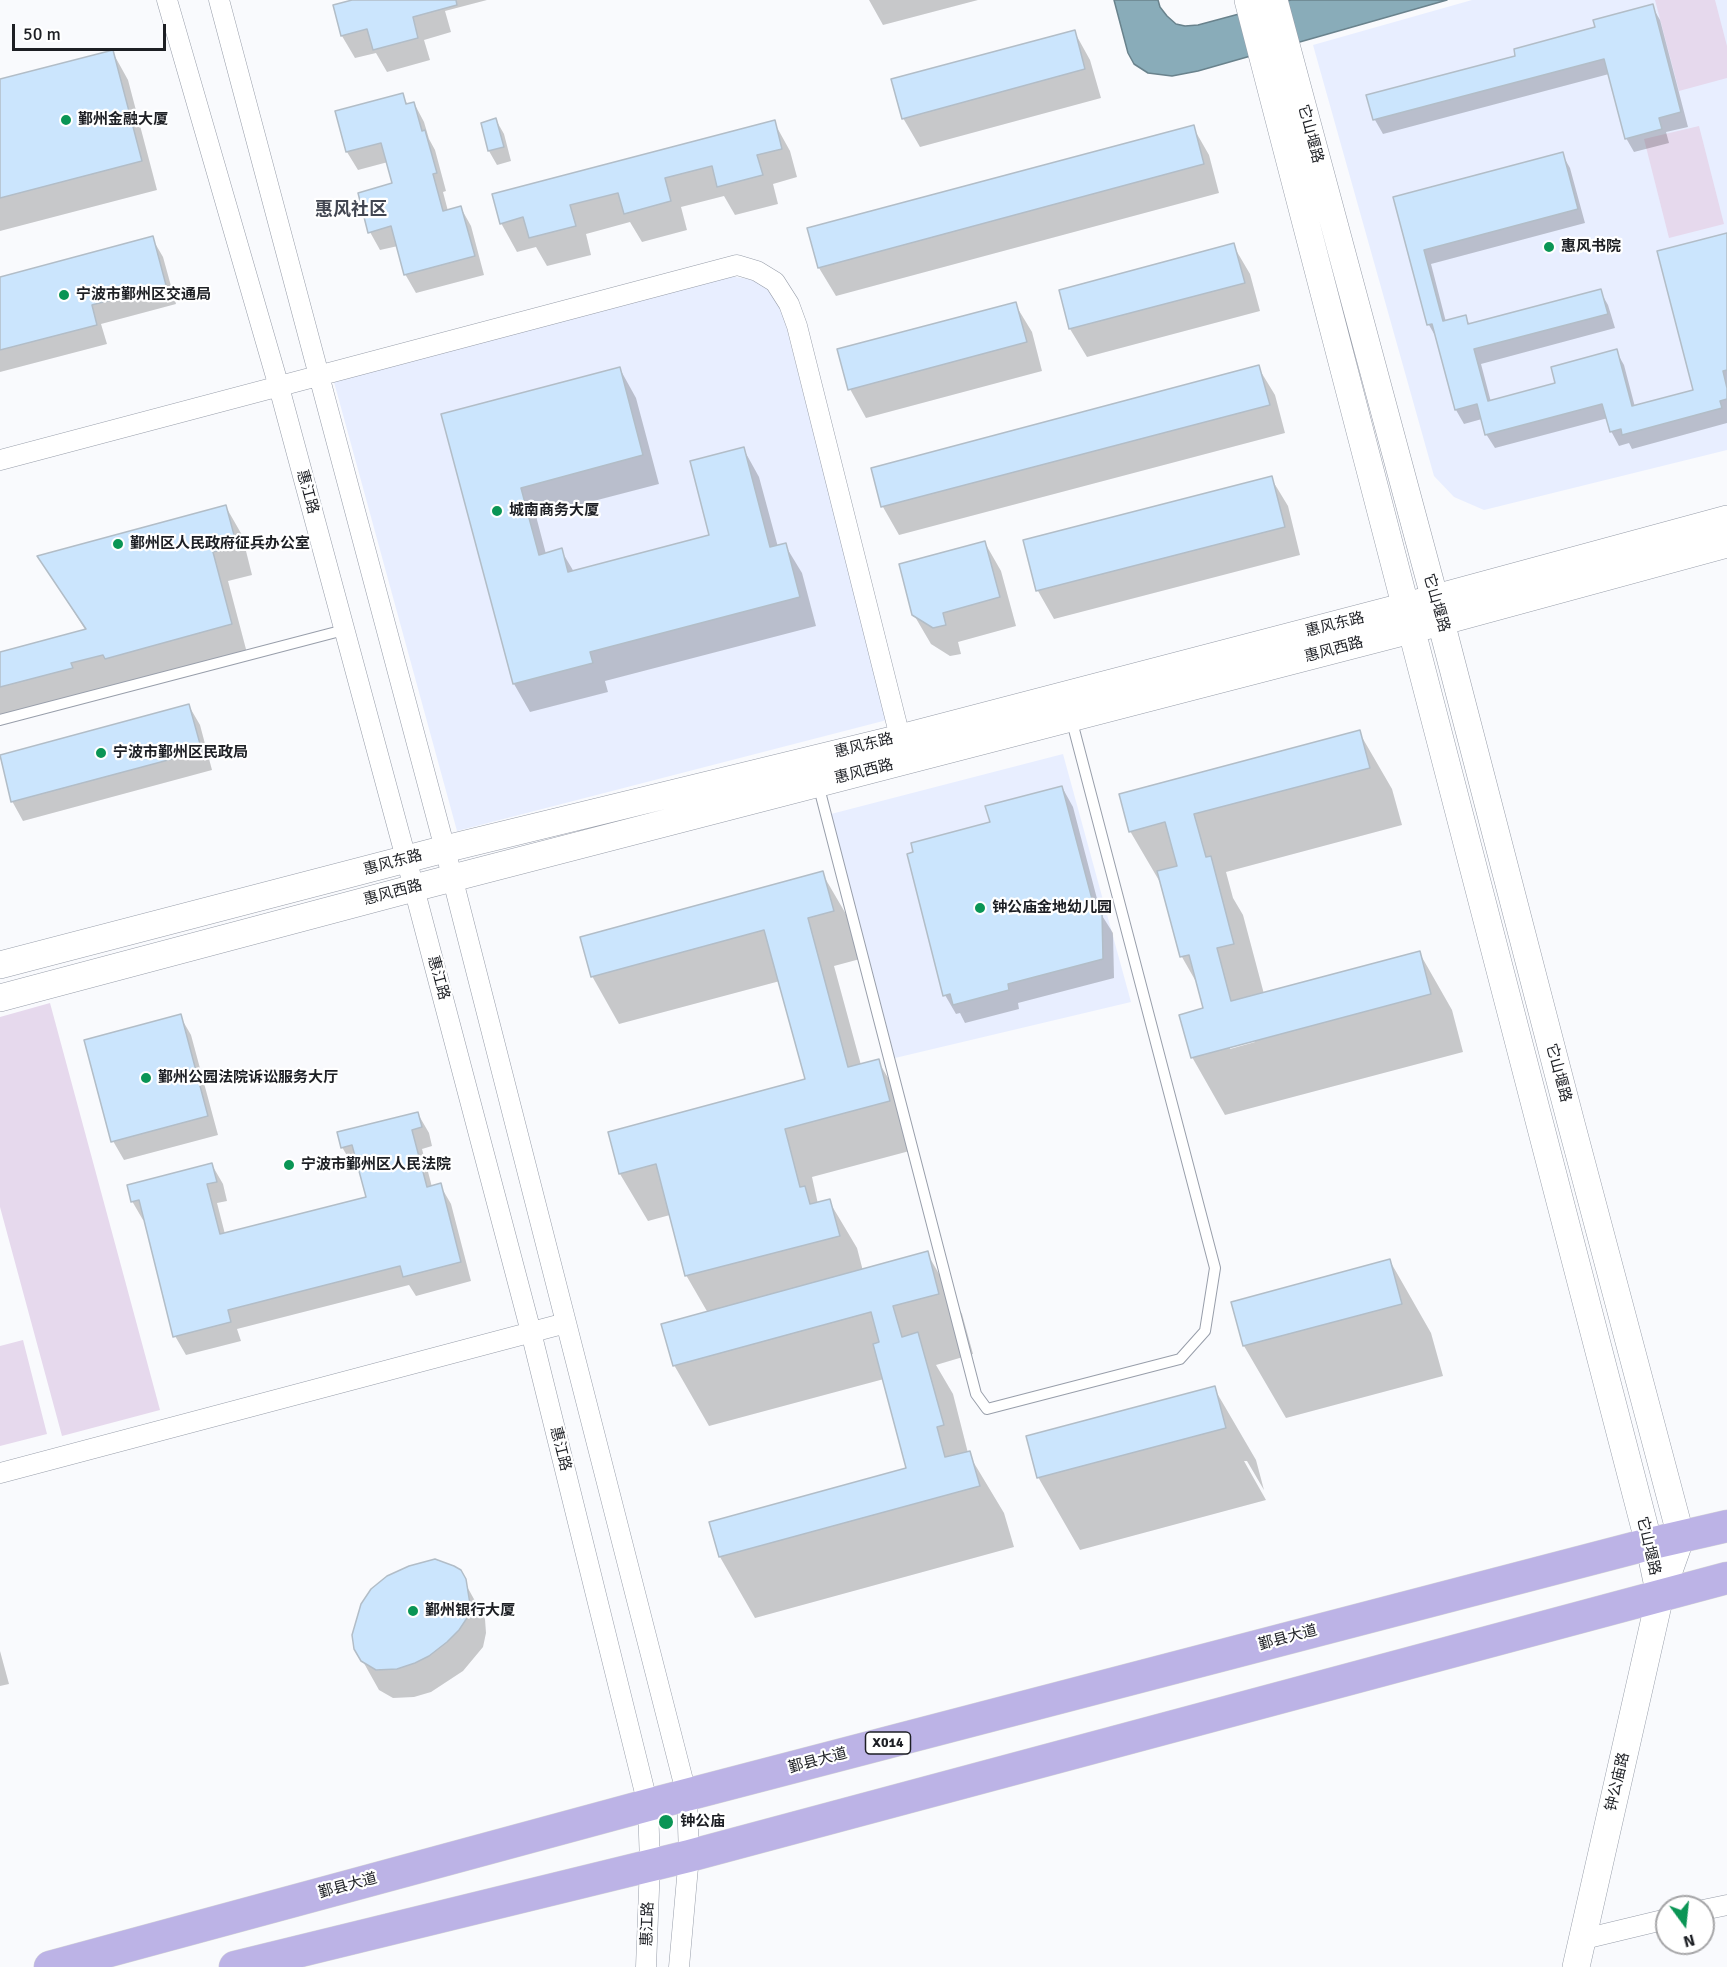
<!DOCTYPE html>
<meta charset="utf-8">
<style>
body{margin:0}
#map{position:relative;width:1727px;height:1967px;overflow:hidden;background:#f9fafd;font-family:Signika,sans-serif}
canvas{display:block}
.north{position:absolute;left:1655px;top:1895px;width:60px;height:60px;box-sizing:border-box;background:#fff;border:2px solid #a5a5a7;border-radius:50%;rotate:165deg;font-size:16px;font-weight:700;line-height:24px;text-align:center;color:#1d1f24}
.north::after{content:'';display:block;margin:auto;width:21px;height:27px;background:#0a9555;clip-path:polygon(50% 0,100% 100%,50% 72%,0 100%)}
.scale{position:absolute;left:12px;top:24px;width:154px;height:27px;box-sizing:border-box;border:3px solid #1d1f24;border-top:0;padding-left:8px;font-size:18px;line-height:21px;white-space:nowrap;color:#1d1f24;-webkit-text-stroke:4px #fff;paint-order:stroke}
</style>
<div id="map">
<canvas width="1727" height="1967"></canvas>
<div class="north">N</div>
<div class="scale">50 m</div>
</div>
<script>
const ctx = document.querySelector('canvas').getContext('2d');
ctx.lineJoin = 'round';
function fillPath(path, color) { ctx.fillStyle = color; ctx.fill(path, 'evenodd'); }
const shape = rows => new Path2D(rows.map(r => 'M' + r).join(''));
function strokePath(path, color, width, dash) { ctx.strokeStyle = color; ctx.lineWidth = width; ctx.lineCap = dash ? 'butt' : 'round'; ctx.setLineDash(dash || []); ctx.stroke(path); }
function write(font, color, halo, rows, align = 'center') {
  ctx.font = font + ' Signika,"Noto Sans SC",sans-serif'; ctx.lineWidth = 4.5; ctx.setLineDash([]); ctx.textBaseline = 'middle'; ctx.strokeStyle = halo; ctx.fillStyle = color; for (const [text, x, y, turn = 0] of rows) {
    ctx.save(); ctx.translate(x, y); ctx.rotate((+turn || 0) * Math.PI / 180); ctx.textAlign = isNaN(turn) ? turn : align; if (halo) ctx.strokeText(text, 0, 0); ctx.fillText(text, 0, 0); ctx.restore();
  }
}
const built = shape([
 [1472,0,1727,0,1727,450,1484,510,1454,497,1434,476,1313,45],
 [729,276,754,280,770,288,782,310,887,720,457,831,334,382],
 [1063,754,1131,1002,895,1058,831,814]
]);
const green = shape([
 [1655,0,1715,0,1727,46,1727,78,1679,91],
 [1699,126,1724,224,1669,238,1644,139],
 [50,1003,160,1410,62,1436,0,1207,0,1017],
 [23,1340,47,1434,0,1446,0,1346]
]);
const water = shape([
 [1114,0,1158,0,1160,7,1167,16,1176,24,1185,26,1198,25,1291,0,1447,0,1198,71,1172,76,1148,73,1134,64,1128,53,1114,0]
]);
const shadow = shape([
 [358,0,487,0,445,11,451,32,424,40,430,60,387,72,376,53,355,58,342,36,335,6],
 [869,0,978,0,883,25],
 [1652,6,1660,20,1688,127,1666,132,1669,143,1634,152,1626,138,1609,74,1383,134,1375,120,1368,96,1517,57],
 [1074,31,1090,60,1101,98,920,147,903,118],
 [112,51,128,80,157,190,0,231,0,81],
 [402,95,408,105,414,103,424,122,429,139,435,150,446,191,443,192,448,211,461,208,471,226,484,275,416,293,405,274,398,246,380,250,370,232,394,184,388,162,358,170,347,152],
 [496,120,504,134,511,161,497,165,489,151,482,124],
 [774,122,790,151,797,177,773,184,778,204,735,215,724,196,681,207,687,230,642,242,630,222,586,234,591,255,547,266,536,247,517,252,501,223],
 [1193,127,1209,155,1219,193,836,296,819,268],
 [1562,154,1570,168,1585,223,1431,264,1446,322,1465,317,1470,325,1600,291,1608,305,1615,328,1481,364,1491,402,1557,384,1616,351,1624,365,1635,407,1695,391,1727,234,1727,423,1632,449,1629,443,1619,446,1611,431,1608,418,1495,448,1486,434,1482,419,1464,424,1456,410,1437,339,1429,325,1395,198],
 [152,238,163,257,176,304,101,324,107,344,0,372,0,279],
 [1233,245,1250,274,1260,311,1087,357,1070,329,1060,291],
 [1015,304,1032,332,1042,371,866,418,850,389],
 [1258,367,1275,395,1285,433,899,535,883,507,873,469],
 [620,369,636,398,659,484,536,516,546,554,561,550,574,572,711,536,743,448,759,477,778,547,785,545,802,573,816,626,605,681,608,692,530,712,514,684,443,415],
 [1271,478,1288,506,1300,555,1054,619,1038,591,1025,542],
 [226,507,242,535,252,575,228,581,247,653,123,687,120,683,87,692,88,697,0,720,0,654,86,631,39,557],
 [985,543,1001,571,1016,626,958,642,961,654,950,656,931,644,914,615],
 [189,706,200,725,212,770,23,821,12,801,0,757],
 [1359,732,1392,789,1402,825,1226,872,1233,898,1243,915,1264,994,1419,952,1452,1010,1463,1052,1225,1115,1192,1057,1205,1009,1199,987,1182,957,1164,889,1130,831],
 [1255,1039,1255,1042,1230,1049,1230,1046],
 [1062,787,1073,807,1101,914,1113,933,1114,978,1018,1003,1019,1009,965,1023,960,1013,956,1014,945,995,992,824],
 [822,873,850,921,860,959,834,966,861,1065,878,1061,906,1108,917,1149,812,1177,818,1204,829,1201,857,1248,863,1271,927,1253,962,1314,973,1354,936,1365,953,1394,968,1453,1004,1513,1014,1547,755,1618,720,1557,711,1523,908,1469,884,1379,709,1426,674,1365,708,1313,686,1275,670,1215,648,1221,620,1174,806,1080,780,981,619,1024,592,976],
 [180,1016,191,1035,218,1135,124,1160,113,1141],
 [418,1114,429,1133,432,1146,422,1149,432,1187,440,1185,451,1204,471,1281,416,1296,409,1285,237,1329,241,1341,186,1355,175,1336,145,1220,143,1220,132,1201,212,1165,223,1184,227,1201,217,1203,225,1234,368,1198,359,1165,353,1166,342,1147],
 [1390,1261,1431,1333,1443,1376,1286,1418,1244,1346],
 [1214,1388,1256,1460,1264,1490,1247,1461,1244,1461,1266,1500,1080,1550,1038,1477],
 [459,1572,485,1619,486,1633,483,1647,463,1671,431,1692,414,1697,393,1698,379,1690,356,1649],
 [0,1651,9,1684,0,1686]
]);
const building = shape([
 [352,0,456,0,457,5,413,17,418,38,373,50,367,29,341,36,333,5,352,0],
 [1653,4,1681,112,1659,118,1662,129,1625,139,1604,59,1373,120,1366,95,1515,56,1514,49,1595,27,1593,20,1653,4],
 [1075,30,1085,69,902,119,891,79,1075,30],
 [113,50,142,161,0,198,0,79,113,50],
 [403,93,406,104,414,102,422,131,425,130,437,173,433,174,443,211,461,206,475,256,404,275,391,226,368,233,358,193,392,183,381,143,346,152,335,111,403,93],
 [496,118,504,147,488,151,481,123,496,118],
 [775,120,782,149,757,155,763,175,717,187,712,166,665,178,671,201,624,214,618,193,570,205,576,226,529,238,523,217,500,224,492,194,775,120],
 [1194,125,1204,164,818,268,807,228,1194,125],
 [1563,152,1578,209,1424,250,1443,321,1466,315,1468,324,1601,289,1608,314,1474,349,1488,401,1555,383,1551,367,1617,349,1632,406,1693,390,1657,251,1727,233,1727,370,1723,371,1727,388,1727,399,1720,401,1722,408,1622,435,1621,429,1610,432,1602,404,1485,435,1477,404,1455,410,1432,324,1427,325,1393,197,1563,152],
 [153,236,166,285,92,305,97,325,0,350,0,277,153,236],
 [1234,243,1245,283,1069,329,1059,290,1234,243],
 [1016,302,1027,342,848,390,837,349,1016,302],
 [1259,365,1270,405,881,507,871,468,1259,365],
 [620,367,643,455,521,488,539,555,562,548,568,572,709,535,690,461,744,447,770,547,786,543,800,597,590,652,593,663,513,684,441,414,620,367],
 [1272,476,1285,527,1036,591,1023,540,1272,476],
 [226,505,237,546,213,552,232,624,105,659,103,655,71,663,73,668,0,687,0,652,86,629,37,556,226,505],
 [985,541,1000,597,943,613,946,625,933,628,912,615,899,564,985,541],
 [189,704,202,751,11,802,0,755,189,704],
 [1360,730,1370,768,1194,814,1206,857,1211,856,1234,944,1217,948,1231,1001,1420,951,1431,994,1191,1058,1179,1015,1203,1008,1189,955,1180,957,1157,871,1177,866,1165,822,1129,832,1119,794,1360,730],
 [1062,786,1096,914,1102,912,1103,959,1008,984,1009,990,953,1005,950,994,943,996,907,854,913,852,911,843,990,822,985,806,1062,786],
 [823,871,834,911,808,918,848,1067,879,1059,890,1101,785,1129,800,1187,805,1186,810,1204,830,1199,840,1236,685,1276,656,1164,619,1174,608,1132,805,1079,764,930,591,977,580,937,823,871],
 [181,1014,208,1116,111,1142,84,1040,181,1014],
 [418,1112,422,1127,412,1130,427,1187,441,1183,461,1262,403,1277,400,1266,228,1310,231,1322,173,1337,139,1200,131,1202,127,1185,212,1163,217,1182,207,1184,220,1234,366,1197,352,1145,341,1148,337,1132,418,1112],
 [928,1251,939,1294,893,1306,902,1337,918,1332,944,1425,937,1427,945,1457,970,1451,980,1486,719,1557,709,1522,906,1468,873,1344,879,1342,871,1312,673,1366,661,1324,928,1251],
 [1390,1259,1402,1304,1243,1346,1231,1302,1390,1259],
 [1215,1386,1226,1428,1037,1478,1026,1436,1215,1386],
 [435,1559,454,1566,461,1570,466,1579,470,1604,467,1618,459,1630,447,1642,429,1656,415,1663,397,1669,376,1670,361,1661,354,1649,352,1635,361,1604,371,1589,387,1576,409,1566,435,1559]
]);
const lane = shape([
 [0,720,344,630],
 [818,784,976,1394,987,1409,1180,1359,1205,1331,1215,1268,1071,718]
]);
const street = shape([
 [167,0,279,387,414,888,531,1332,648,1805,650,1864,646,1967],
 [219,0,445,849,687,1796,689,1856,679,1967],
 [0,460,737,265,757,271,775,282,789,304,797,326,903,749],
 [0,1473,566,1323],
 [1703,1910,1727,1905],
 [1584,1939,1667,1919]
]);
const secondary = shape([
 [1248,0,1649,1544,1660,1596],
 [1274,0,1441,622,1571,1123,1681,1537,1660,1596,1576,1967],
 [0,965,445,849,900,738,1406,606,1727,519],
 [0,998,414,888,1411,630,1727,544]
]);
const primary = shape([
 [50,1967,648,1805,1649,1544,1727,1526],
 [235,1967,689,1856,1727,1578]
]);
const markers = [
 [66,120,6,"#0a9555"],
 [1549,247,6,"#0a9555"],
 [64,295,6,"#0a9555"],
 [497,511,6,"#0a9555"],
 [118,544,6,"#0a9555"],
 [101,753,6,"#0a9555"],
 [980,908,6,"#0a9555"],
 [146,1078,6,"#0a9555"],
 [289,1165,6,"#0a9555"],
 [413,1611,6,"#0a9555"],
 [666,1822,8,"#0a9555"]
];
const shields = [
 [888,1743,45]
];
const shieldNames = [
 ["X014",888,1743]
];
const poiNames = [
 ["鄞州金融大厦",78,120],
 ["惠风书院",1561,247],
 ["宁波市鄞州区交通局",76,295],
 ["城南商务大厦",509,511],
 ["鄞州区人民政府征兵办公室",130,544],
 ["宁波市鄞州区民政局",113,753],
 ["钟公庙金地幼儿园",992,908],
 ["鄞州公园法院诉讼服务大厅",158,1078],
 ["宁波市鄞州区人民法院",301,1165],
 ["鄞州银行大厦",425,1611],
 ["钟公庙",680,1822]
];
const streetNames = [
 ["它山堰路",1310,134,75],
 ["惠江路",307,492,75],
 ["它山堰路",1436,603,74],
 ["惠风东路",1335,625,-14],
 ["惠风西路",1334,650,-15],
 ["惠风东路",864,746,-14],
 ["惠风西路",864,772,-14],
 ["惠风东路",393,863,-15],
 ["惠风西路",393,893,-15],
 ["惠江路",438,978,75],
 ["它山堰路",1558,1073,75],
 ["惠江路",560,1449,76],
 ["它山堰路",1648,1546,77],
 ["鄞县大道",1288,1638,-15],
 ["鄞县大道",818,1761,-15],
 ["钟公庙路",1618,1782,-77],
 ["鄞县大道",348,1886,-15],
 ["惠江路",648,1924,-88]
];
const quarterNames = [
 ["惠风社区",351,210]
];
fillPath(built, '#e8eeff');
fillPath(green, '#e6d9ed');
fillPath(water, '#89acb9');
strokePath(water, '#69828c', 1.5);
fillPath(shadow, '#0003');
fillPath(building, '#cbe5fd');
strokePath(building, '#b2bdc7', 1.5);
strokePath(lane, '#989eaa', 12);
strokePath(street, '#989eaa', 21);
strokePath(secondary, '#989eaa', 28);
strokePath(primary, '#d6d7d8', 33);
strokePath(lane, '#fff', 10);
strokePath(street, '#fff', 20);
strokePath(secondary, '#fff', 27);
strokePath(primary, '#bcb3e6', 32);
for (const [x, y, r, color] of markers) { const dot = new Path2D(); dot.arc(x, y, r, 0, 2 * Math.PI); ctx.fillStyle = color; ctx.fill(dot); strokePath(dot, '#fff', 2); }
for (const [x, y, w] of shields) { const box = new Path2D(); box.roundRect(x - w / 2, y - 11, w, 22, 4.5); ctx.fillStyle = '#fff'; ctx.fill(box); strokePath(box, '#1d1f24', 1.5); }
write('bold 14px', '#1d1f24', null, shieldNames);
write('bold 15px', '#1d1f24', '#fff', poiNames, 'left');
write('15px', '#1d1f24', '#fff', streetNames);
write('bold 18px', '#424651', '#fff', quarterNames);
</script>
